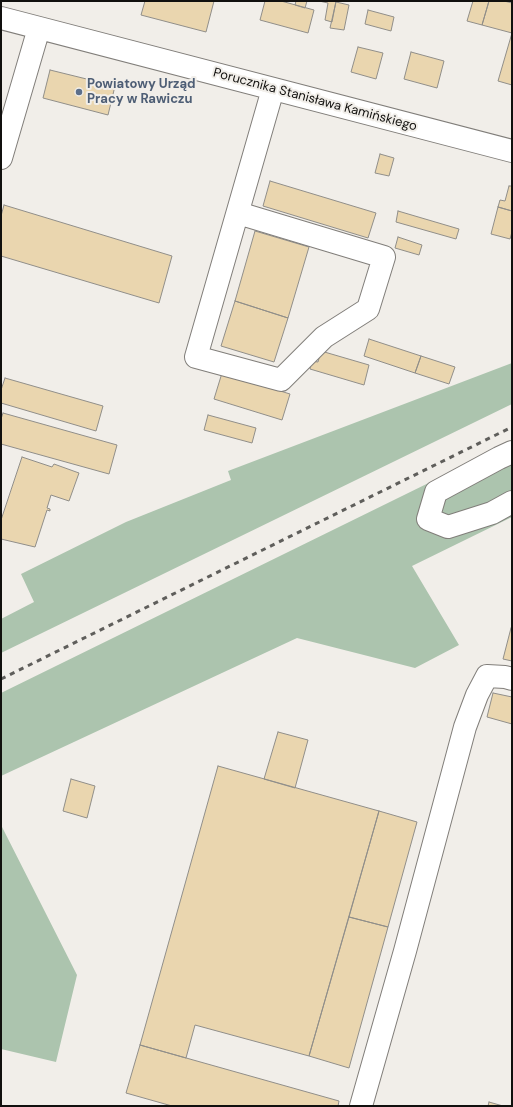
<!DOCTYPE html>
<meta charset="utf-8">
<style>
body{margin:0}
#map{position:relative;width:513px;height:1107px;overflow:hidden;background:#f1eee9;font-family:"DM Sans",sans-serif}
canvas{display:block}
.frame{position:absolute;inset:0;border:2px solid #11100e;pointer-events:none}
</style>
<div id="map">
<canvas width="513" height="1107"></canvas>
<div class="frame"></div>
</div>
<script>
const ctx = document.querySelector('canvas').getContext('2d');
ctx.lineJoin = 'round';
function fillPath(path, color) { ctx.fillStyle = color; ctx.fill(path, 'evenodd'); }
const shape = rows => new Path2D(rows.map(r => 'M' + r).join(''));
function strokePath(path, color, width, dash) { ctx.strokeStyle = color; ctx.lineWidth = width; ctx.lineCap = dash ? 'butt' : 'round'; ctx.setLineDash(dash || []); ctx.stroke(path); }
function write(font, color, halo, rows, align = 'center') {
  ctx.font = font + ' "DM Sans",sans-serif'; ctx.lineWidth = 4; ctx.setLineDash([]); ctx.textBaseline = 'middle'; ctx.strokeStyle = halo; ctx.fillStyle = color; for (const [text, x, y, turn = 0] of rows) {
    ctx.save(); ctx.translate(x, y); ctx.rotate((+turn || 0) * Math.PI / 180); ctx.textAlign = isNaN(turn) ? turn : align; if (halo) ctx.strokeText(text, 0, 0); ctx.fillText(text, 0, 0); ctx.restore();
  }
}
const green = shape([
 [512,363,512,404,1,653,1,619,34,602,21,574,126,522,231,480,228,471],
 [512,442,512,517,412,566,459,645,415,668,297,638,1,776,1,693],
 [1,825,77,975,56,1062,1,1049]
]);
const building = shape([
 [145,1,214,1,206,32,141,15,145,1],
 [265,1,281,1,314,10,308,33,260,20,265,1],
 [296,1,307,1,305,8,295,5,296,1],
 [319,1,336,1,332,22,325,20,328,3,319,1],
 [473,1,489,1,482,25,467,21,473,1],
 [489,1,504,1,512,3,512,33,482,25,489,1],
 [336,2,349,5,344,30,330,28,336,2],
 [368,10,394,17,391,31,365,24,368,10],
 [512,33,512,85,498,81,512,33],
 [358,47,383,53,376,79,351,72,358,47],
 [411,52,444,61,437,88,404,79,411,52],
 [50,70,115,86,108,115,43,98,50,70],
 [380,154,394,158,389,176,375,173,380,154],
 [270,181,376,213,368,238,263,206,270,181],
 [509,186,512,186,512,211,498,207,500,200,505,201,509,186],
 [4,205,172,256,159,303,1,256,1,216,4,205],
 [498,207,512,211,512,232,510,239,491,234,498,207],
 [398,211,459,229,456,239,396,222,398,211],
 [255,231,309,247,288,318,235,301,255,231],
 [398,237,422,245,419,255,395,248,398,237],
 [235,301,288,318,274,362,221,346,235,301],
 [369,339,421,356,415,373,364,356,369,339],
 [321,351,369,365,364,385,310,369,311,361,318,362,321,351],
 [421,356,455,367,449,384,415,373,421,356],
 [222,373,290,394,282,420,214,399,222,373],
 [5,378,103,406,96,431,1,403,1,390,5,378],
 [3,413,117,445,109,474,1,444,1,419,3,413],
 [208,415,256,428,252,443,204,430,208,415],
 [22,457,52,467,54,464,79,473,69,501,51,495,47,508,50,509,50,511,47,510,35,547,1,539,1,520,22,457],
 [511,628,512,628,512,661,503,659,511,628],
 [493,693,512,697,512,724,487,717,493,693],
 [278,732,308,740,295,788,264,779,278,732],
 [218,766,379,811,309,1056,195,1025,186,1058,140,1045,218,766],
 [71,779,95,786,87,818,63,811,71,779],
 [379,811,417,822,388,927,349,917,379,811],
 [349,917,388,927,349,1068,309,1056,349,917],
 [140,1045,339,1101,338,1106,172,1106,126,1093,140,1045],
 [489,1102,503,1106,488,1106,489,1102]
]);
const minor = shape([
 [1,18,512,151],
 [1,158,39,28],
 [238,213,384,257,368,309,324,337,281,380,196,357,273,89],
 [512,452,499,458,436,492,428,519,448,527,492,513,512,502],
 [361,1106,405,951,465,727,477,695,487,676,505,677,512,679]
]);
const rail = shape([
 [1,679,512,427]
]);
const markers = [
 [79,92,4,"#5c6f8a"]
];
const serviceNames = [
 ["Powiatowy Urząd",87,85],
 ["Pracy w Rawiczu",87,100]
];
const streetNames = [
 ["Porucznika Stanisława Kamińskiego",315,100,15]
];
fillPath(green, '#acc4ae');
fillPath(building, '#ead6af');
strokePath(building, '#908e89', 1);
strokePath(minor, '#817e7a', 24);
strokePath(minor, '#fff', 22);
strokePath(rail, '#5f5e5b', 3, [5, 5]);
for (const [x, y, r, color] of markers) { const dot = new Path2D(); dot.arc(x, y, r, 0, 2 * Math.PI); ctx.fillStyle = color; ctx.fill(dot); strokePath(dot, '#f1eee9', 1.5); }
write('bold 13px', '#4e5e75', '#f1eee9', serviceNames, 'left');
write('13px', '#11100e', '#f1eee9', streetNames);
</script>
